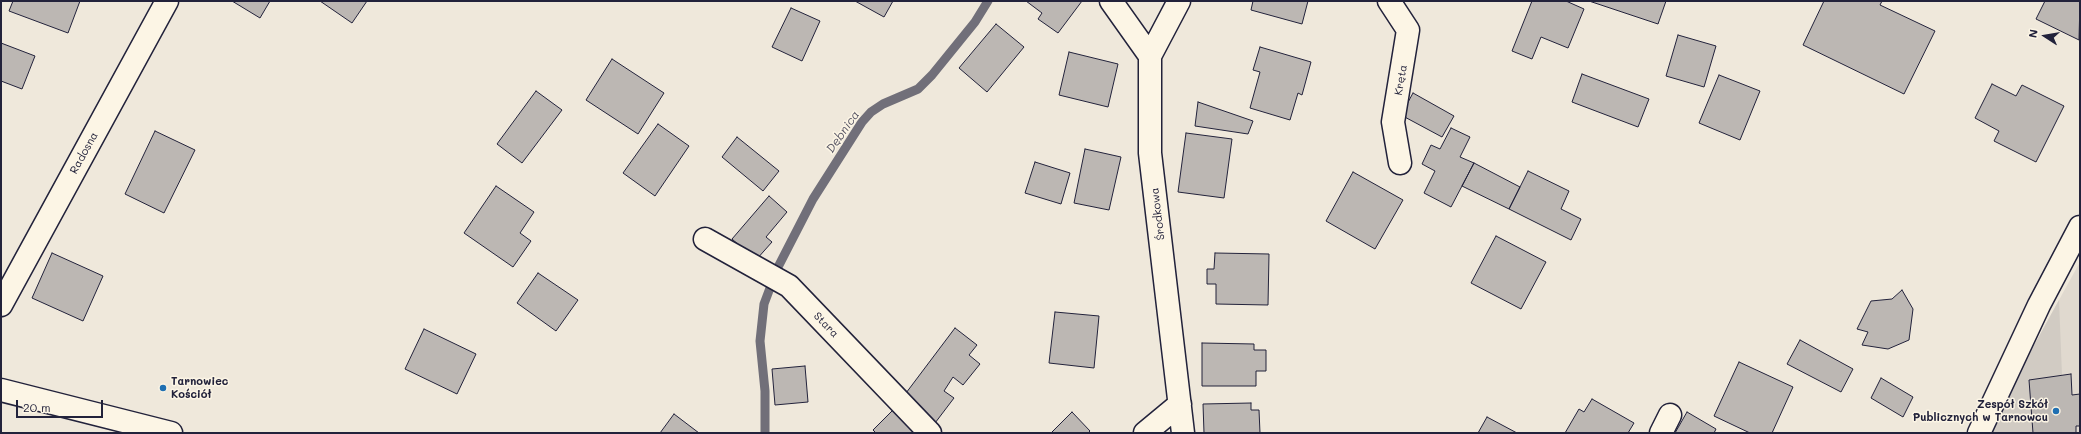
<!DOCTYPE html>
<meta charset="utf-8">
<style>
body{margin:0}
#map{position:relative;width:2081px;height:434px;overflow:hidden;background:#efe8db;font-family:Mali,sans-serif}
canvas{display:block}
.frame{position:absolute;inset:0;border:2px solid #22223b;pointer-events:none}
.north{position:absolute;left:2025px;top:16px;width:40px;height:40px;-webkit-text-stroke:3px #fcf5e5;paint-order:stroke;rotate:282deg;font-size:11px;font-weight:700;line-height:16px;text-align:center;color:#22223b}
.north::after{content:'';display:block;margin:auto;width:14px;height:18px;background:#22223b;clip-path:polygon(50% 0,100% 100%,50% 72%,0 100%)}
.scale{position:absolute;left:16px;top:400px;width:87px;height:18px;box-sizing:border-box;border:2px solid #22223b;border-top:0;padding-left:5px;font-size:12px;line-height:14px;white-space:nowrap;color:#22223b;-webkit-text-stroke:3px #fcf5e5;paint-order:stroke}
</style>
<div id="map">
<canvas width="2081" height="434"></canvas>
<div class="frame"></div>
<div class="north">N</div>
<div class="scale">20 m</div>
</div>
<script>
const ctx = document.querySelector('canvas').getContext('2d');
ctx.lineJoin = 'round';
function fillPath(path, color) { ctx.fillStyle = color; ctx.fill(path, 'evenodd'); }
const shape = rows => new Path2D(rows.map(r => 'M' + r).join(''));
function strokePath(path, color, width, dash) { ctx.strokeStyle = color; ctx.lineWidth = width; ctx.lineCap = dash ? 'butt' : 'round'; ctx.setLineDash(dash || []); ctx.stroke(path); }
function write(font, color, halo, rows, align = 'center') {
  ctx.font = font + ' Mali,sans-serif'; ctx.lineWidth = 3; ctx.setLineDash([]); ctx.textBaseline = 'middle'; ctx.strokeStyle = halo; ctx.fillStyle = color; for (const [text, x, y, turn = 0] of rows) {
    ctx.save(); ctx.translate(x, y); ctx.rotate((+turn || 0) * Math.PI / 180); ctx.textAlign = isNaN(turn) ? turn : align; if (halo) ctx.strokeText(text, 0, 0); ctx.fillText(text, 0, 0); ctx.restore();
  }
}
const built = shape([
 [2080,262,2080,433,1986,433,2059,300]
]);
const green = shape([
 [2059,300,2062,375,2029,380,2033,433,1986,433]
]);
const stream = shape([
 [777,269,813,199,862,122,871,112,883,104,918,89,932,75,975,22,988,1],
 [765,433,765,391,760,341,764,304,770,288]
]);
const building = shape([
 [13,1,80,1,68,33,9,11,13,1],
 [232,1,270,1,260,18,232,1],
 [320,1,367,1,352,23,320,1],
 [855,1,893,1,884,17,855,1],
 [1026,1,1082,1,1058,33,1038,19,1042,13,1026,1],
 [1253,1,1308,1,1302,24,1251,10,1253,1],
 [1532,1,1566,1,1584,9,1568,48,1541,37,1532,59,1512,51,1532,1],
 [1589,1,1666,1,1658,24,1589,1],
 [1824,1,1882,1,1880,5,1935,31,1904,94,1803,45,1824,1],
 [2045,1,2080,1,2079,40,2036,19,2045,1],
 [791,8,820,21,802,61,772,47,791,8],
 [996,24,1024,47,987,92,959,68,996,24],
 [1678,35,1716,46,1704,87,1666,76,1678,35],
 [1,43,35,56,22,89,1,81,1,43],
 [1260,47,1311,62,1302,95,1298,93,1290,120,1250,108,1260,72,1253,70,1260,47],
 [1069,52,1118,64,1108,107,1059,95,1069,52],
 [612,59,664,93,638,134,586,100,612,59],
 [1582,74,1649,99,1638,127,1572,102,1582,74],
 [1719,75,1760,91,1740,140,1699,123,1719,75],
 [1992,84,2016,96,2022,85,2064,106,2036,162,1994,141,1999,131,1975,118,1992,84],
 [536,91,562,110,522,163,497,144,536,91],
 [1413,93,1454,116,1442,137,1401,115,1413,93],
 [1198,102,1253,121,1248,134,1195,126,1198,102],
 [658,124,689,146,655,196,623,173,658,124],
 [1451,128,1470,137,1460,157,1474,163,1451,207,1424,193,1435,171,1422,164,1431,145,1440,149,1451,128],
 [155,131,195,150,164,213,125,194,155,131],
 [1186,133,1232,139,1224,198,1178,192,1186,133],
 [737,137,779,171,763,191,722,157,737,137],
 [1085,149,1121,157,1109,210,1074,203,1085,149],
 [1035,162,1070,173,1061,204,1025,193,1035,162],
 [1474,163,1520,187,1509,209,1462,186,1474,163],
 [1528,171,1569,191,1561,209,1581,219,1571,240,1509,209,1528,171],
 [1353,172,1403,200,1375,249,1326,221,1353,172],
 [496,186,534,212,520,233,531,241,513,267,464,233,496,186],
 [769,196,787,212,766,237,772,242,756,260,732,239,769,196],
 [1496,236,1546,262,1521,309,1471,283,1496,236],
 [52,253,103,276,83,321,32,298,52,253],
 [1215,253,1269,254,1268,305,1216,304,1216,284,1207,284,1207,269,1214,269,1215,253],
 [538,273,578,300,556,331,517,303,538,273],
 [1902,290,1913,309,1909,340,1888,349,1862,345,1868,332,1857,329,1871,301,1892,299,1902,290],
 [1055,312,1099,316,1094,368,1049,363,1055,312],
 [955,328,977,345,969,355,980,364,963,385,953,377,944,391,954,398,932,427,903,397,955,328],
 [424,329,476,354,457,394,405,369,424,329],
 [1800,340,1853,369,1841,392,1787,364,1800,340],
 [1202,343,1254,344,1254,350,1266,350,1266,371,1256,371,1256,386,1202,386,1202,343],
 [1739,362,1793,387,1772,433,1750,433,1714,416,1739,362],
 [805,366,808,402,775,405,772,369,805,366],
 [2071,374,2072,395,2080,394,2080,426,2076,426,2076,433,2033,433,2029,380,2071,374],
 [1881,378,1913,397,1903,417,1871,398,1881,378],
 [1592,399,1634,423,1628,433,1565,433,1579,409,1584,412,1592,399],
 [1251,403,1251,410,1259,410,1260,433,1204,433,1203,404,1251,403],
 [893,410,916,433,876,433,873,430,893,410],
 [1072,412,1090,431,1088,433,1051,433,1072,412],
 [1687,412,1716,429,1714,433,1675,433,1687,412],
 [674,414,699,433,660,433,674,414],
 [1487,417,1517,433,1478,433,1487,417]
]);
const minor = shape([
 [1111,1,1150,56],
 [1179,1,1150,56,1150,153,1183,433],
 [1389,1,1408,30,1393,122,1400,163],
 [705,239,789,286,930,433],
 [1,305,167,1],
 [1145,433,1180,404],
 [1661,433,1670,415],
 [1979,433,2039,305,2080,227]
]);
const major = shape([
 [1,390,171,433]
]);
const markers = [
 [163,388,4,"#1f6fb2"],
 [2056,411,4,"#1f6fb2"]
];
const streetNames = [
 ["Kręta",1401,80,-80],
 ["Radosna",84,153,-61],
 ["Środkowa",1158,214,-97],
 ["Stara",826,325,46]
];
const poiNames = [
 ["Tarnowiec",171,382],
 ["Kościół",171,395],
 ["Zespół Szkół",2048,405,"right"],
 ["Publicznych w Tarnowcu",2048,418,"right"]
];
const waterNames = [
 ["Dębnica",843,132,-55]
];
fillPath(built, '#e0d9cf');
fillPath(green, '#d1cbc3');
strokePath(stream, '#716f79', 9);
fillPath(building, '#bcb7b3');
strokePath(building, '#22223b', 1);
strokePath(minor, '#22223b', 25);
strokePath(major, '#22223b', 25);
strokePath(minor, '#fcf5e5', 22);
strokePath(major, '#fcf5e5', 22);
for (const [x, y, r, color] of markers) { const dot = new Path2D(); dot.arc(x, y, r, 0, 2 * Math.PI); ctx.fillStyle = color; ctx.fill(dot); strokePath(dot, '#fcf5e5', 1.5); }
write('11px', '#22223b', '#fcf5e5', streetNames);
write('bold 11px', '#22223b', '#fcf5e5', poiNames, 'left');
write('italic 12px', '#575564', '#fcf5e5', waterNames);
</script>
